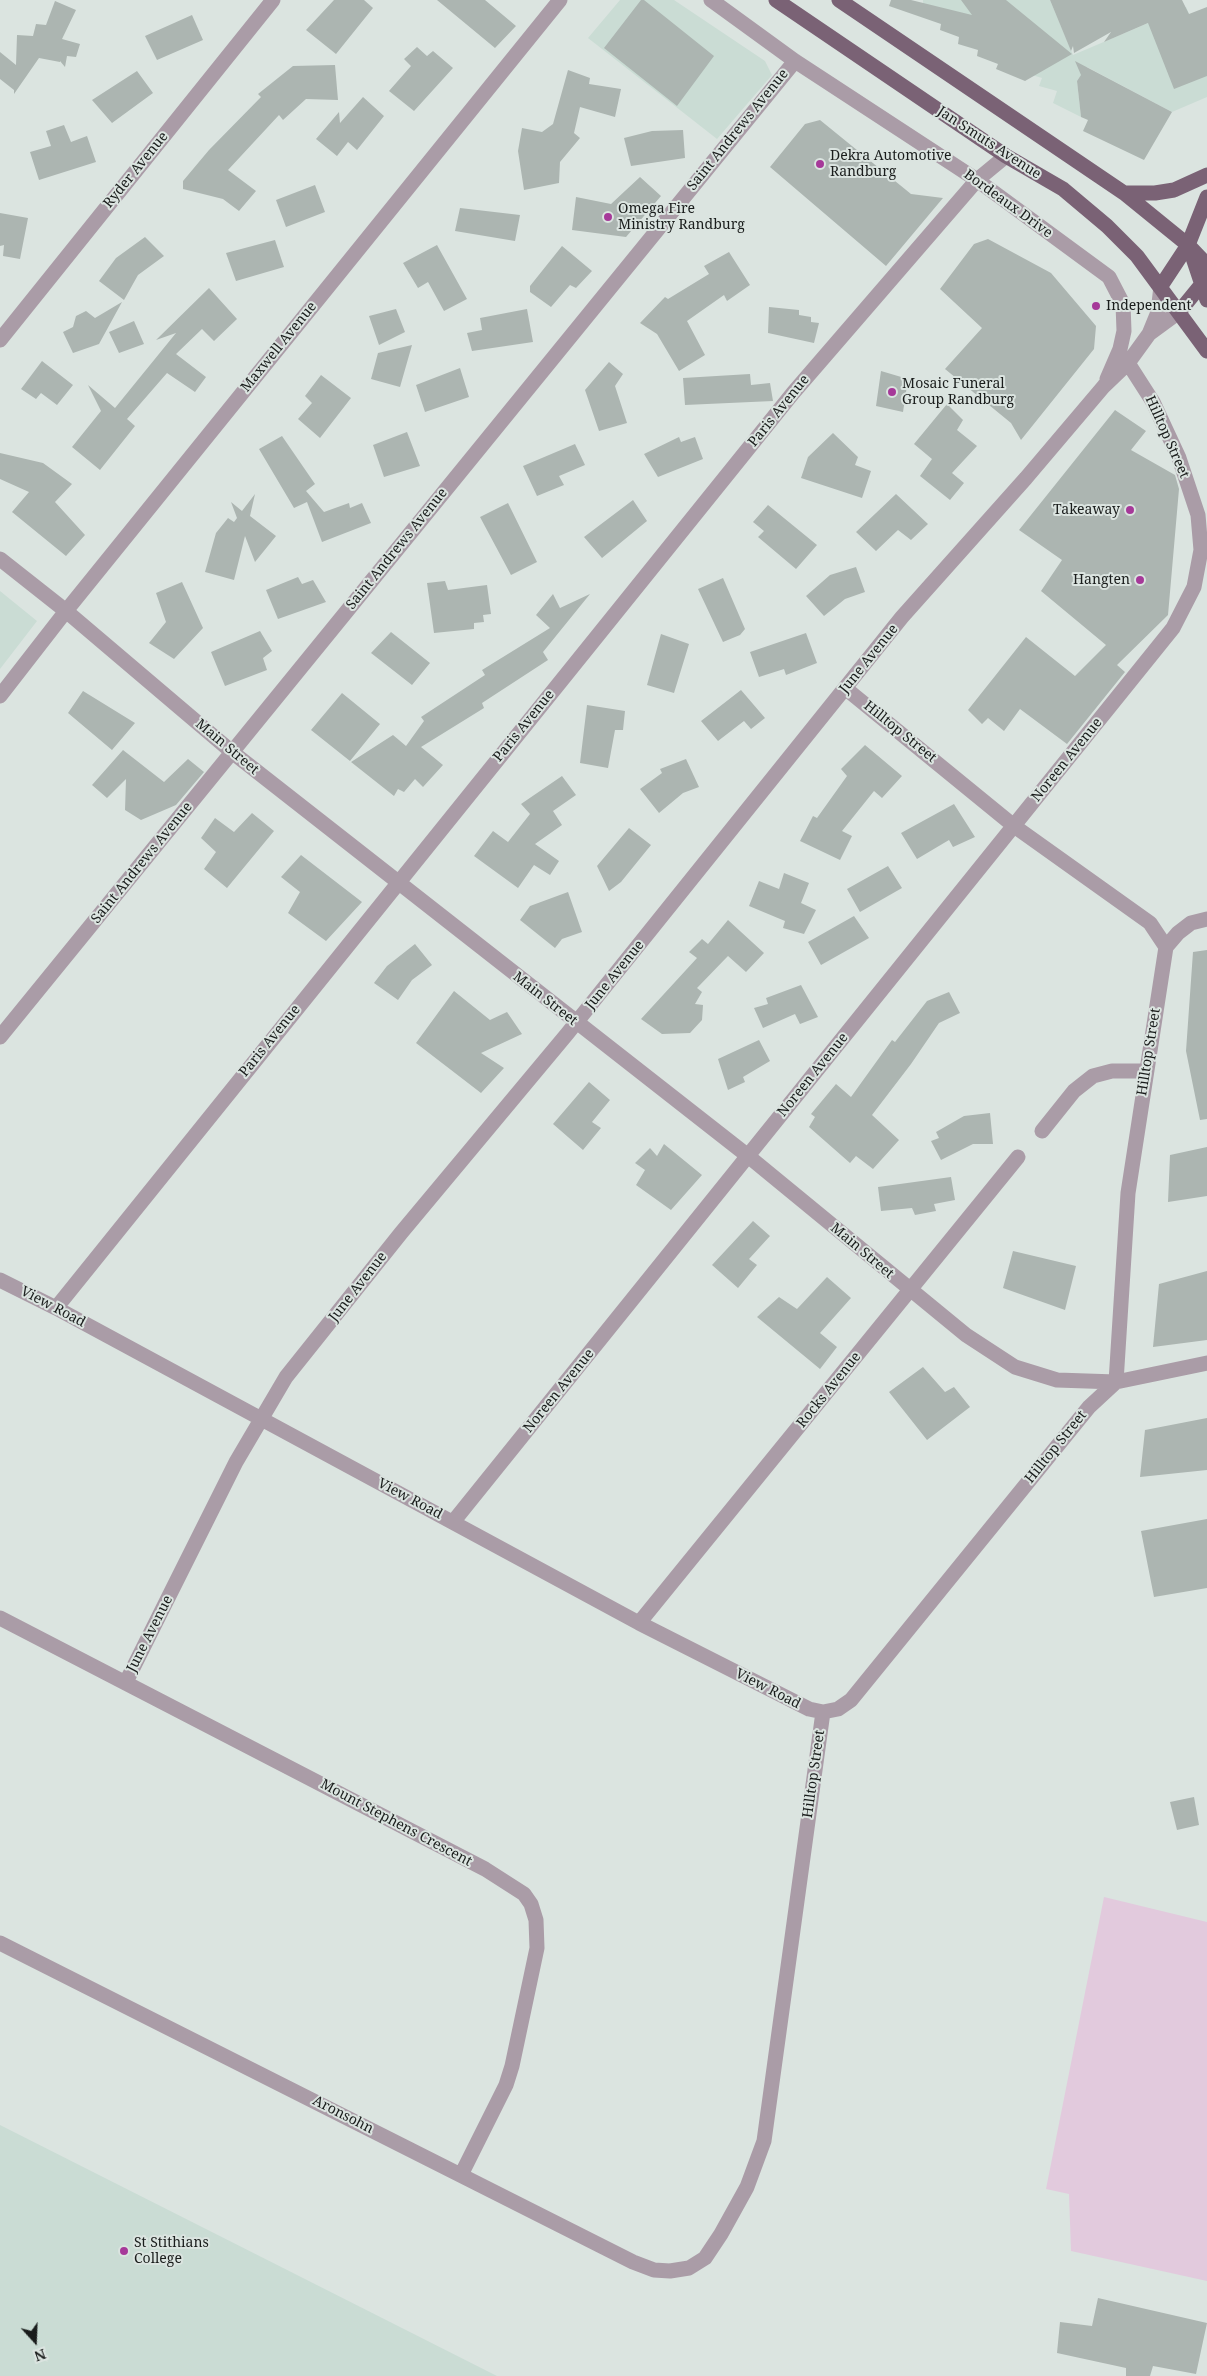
<!DOCTYPE html>
<style>
body{margin:0}
#map{position:relative;width:1207px;height:2376px;overflow:hidden;background:#dbe4e0;font-family:"Noto Serif",serif}
canvas{display:block}
.north{position:absolute;left:10px;top:2316px;width:50px;height:50px;-webkit-text-stroke:4px #dbe4e0;paint-order:stroke;rotate:160deg;font-size:14px;font-weight:700;line-height:20px;text-align:center;color:#1a1d1c}
.north::after{content:'';display:block;margin:auto;width:18px;height:22px;background:#1a1d1c;clip-path:polygon(50% 0,100% 100%,50% 72%,0 100%)}
</style>
<div id="map">
<canvas width="1207" height="2376"></canvas>
<div class="north">N</div>
</div>
<script>
const ctx = document.querySelector('canvas').getContext('2d');
ctx.lineJoin = 'round';
function fillPath(path, color) { ctx.fillStyle = color; ctx.fill(path, 'evenodd'); }
const shape = rows => new Path2D(rows.map(r => 'M' + r).join(''));
function strokePath(path, color, width, dash) { ctx.strokeStyle = color; ctx.lineWidth = width; ctx.lineCap = dash ? 'butt' : 'round'; ctx.setLineDash(dash || []); ctx.stroke(path); }
function write(font, color, halo, rows, align = 'center') {
  ctx.font = font + ' "Noto Serif",serif'; ctx.lineWidth = 4; ctx.setLineDash([]); ctx.textBaseline = 'middle'; ctx.strokeStyle = halo; ctx.fillStyle = color; for (const [text, x, y, turn = 0] of rows) {
    ctx.save(); ctx.translate(x, y); ctx.rotate((+turn || 0) * Math.PI / 180); ctx.textAlign = isNaN(turn) ? turn : align; if (halo) ctx.strokeText(text, 0, 0); ctx.fillText(text, 0, 0); ctx.restore();
  }
}
const built = shape([
 [620,0,674,0,765,61,772,75,717,139,588,38],
 [923,0,1050,0,1073,55,1186,7,1207,57,1207,97,1172,112,1087,67,1077,81,1081,117,1053,103,1057,91,1039,86,1042,78,1019,71,923,3],
 [0,591,37,621,0,669],
 [0,2125,497,2376,0,2376]
]);
const green = shape([
 [1104,1897,1207,1922,1207,2281,1071,2251,1069,2194,1046,2189]
]);
const building = shape([
 [334,0,364,0,373,8,336,54,306,30],
 [437,0,485,0,516,26,495,48],
 [641,0,644,0,714,56,677,106,604,48],
 [891,0,911,0,972,15,961,0,1006,0,1072,54,1025,81,996,69,998,64,977,56,978,50,958,44,959,37,940,30,941,24,889,6],
 [1050,0,1182,0,1189,14,1207,7,1207,76,1174,89,1148,23,1104,42,1111,32,1074,53,1073,46,1071,51],
 [55,1,76,10,62,39,80,44,76,57,67,56,65,67,60,61,60,62,39,58,14,94,14,90,0,79,0,52,16,65,17,35,33,36,36,24,46,25],
 [192,15,203,40,157,60,145,36],
 [417,47,427,56,433,51,453,68,414,111,389,91,411,66,404,59],
 [1075,61,1172,112,1144,160,1083,131,1088,120,1081,117,1077,81,1081,75],
 [335,65,338,100,306,99,283,120,279,115,228,170,256,191,239,211,223,199,183,189,183,181,209,150,261,97,258,94,293,66],
 [568,70,590,78,589,84,621,89,615,117,580,107,574,133,580,138,560,162,559,183,524,190,518,151,522,128,542,132,553,124],
 [137,71,153,93,112,123,92,100],
 [363,97,384,116,357,150,348,142,337,156,316,139,339,112,340,123],
 [820,120,911,194,943,198,886,266,770,167,805,124],
 [64,125,71,142,87,136,96,162,39,180,30,152,51,146,46,131],
 [683,130,685,158,631,166,624,138,652,131],
 [640,177,661,196,626,237,572,230,576,197,611,204],
 [315,185,325,212,286,227,276,200],
 [460,208,520,215,515,241,455,231],
 [0,213,28,218,20,259,3,256,4,245,0,246],
 [145,237,164,256,138,275,124,300,99,281,116,258],
 [988,239,1051,273,1096,326,1094,349,1021,440,1011,423,945,369,982,328,940,289,974,244],
 [275,240,284,267,236,281,226,253],
 [437,245,467,299,444,311,428,282,418,288,403,263],
 [562,246,592,271,576,288,570,285,551,307,530,292,530,286],
 [729,252,750,285,727,301,724,295,687,321,705,355,679,371,657,334,640,323,665,297,668,299,709,274,704,266],
 [209,288,237,319,214,341,202,329,176,354,206,377,195,392,167,373,127,419,135,426,100,470,72,447,101,411,88,385,115,408,176,333,156,340],
 [122,302,99,344,73,353,63,332,73,327,76,316,86,311,95,318],
 [769,307,799,310,799,315,811,317,811,322,819,323,814,343,768,333],
 [396,309,405,332,379,345,369,316],
 [527,309,533,342,472,351,467,333,482,330,480,318],
 [134,321,144,344,119,353,109,332],
 [412,345,400,387,371,379,378,353],
 [42,361,73,385,57,405,41,393,36,399,21,389],
 [609,362,623,374,615,386,627,423,599,431,585,390],
 [460,368,469,397,425,412,416,385],
 [881,371,908,379,903,412,876,406],
 [750,374,751,385,770,383,773,401,685,405,683,378],
 [321,375,351,398,320,438,298,419,312,403,305,396],
 [947,404,963,420,957,430,977,446,952,473,964,483,950,500,920,476,932,459,914,444],
 [1115,410,1146,431,1131,450,1175,475,1179,489,1168,615,1117,665,1125,672,1067,744,1020,709,1004,731,988,718,982,724,968,710,1026,637,1075,676,1106,645,1041,591,1062,560,1019,530],
 [407,432,420,466,384,477,373,445],
 [833,433,858,457,855,465,871,471,862,498,801,478,808,457],
 [282,436,315,484,306,491,324,512,349,503,350,508,362,503,371,523,322,542,307,502,294,508,259,449],
 [679,437,681,442,695,437,703,459,658,477,644,454],
 [575,444,585,465,559,476,564,485,537,496,523,466],
 [0,453,43,463,72,484,55,502,85,535,66,556,12,512,29,492,0,479],
 [255,494,250,516,276,536,255,562,245,536,234,580,205,572,216,533,228,518,234,522,237,518,231,502,242,511],
 [896,494,928,524,911,540,898,530,876,551,856,532],
 [633,500,647,521,602,558,584,537],
 [508,503,537,562,511,575,480,517],
 [768,505,817,545,796,569,758,537,764,531,753,522],
 [856,567,865,592,845,599,824,616,806,596,830,575],
 [298,577,302,584,313,580,326,602,278,619,266,590],
 [723,578,745,629,740,635,723,642,698,589],
 [445,581,448,590,487,585,491,614,483,615,484,622,474,623,474,629,434,633,427,583],
 [182,582,203,628,174,659,149,643,166,622,156,593],
 [553,594,560,608,590,594,543,652,548,660,482,703,484,708,421,747,443,765,423,787,415,779,404,792,398,789,394,796,351,762,393,735,406,746,424,721,421,717,485,675,482,670,550,628,536,615],
 [260,631,272,651,263,658,267,670,225,686,211,652],
 [391,632,430,663,412,685,371,653],
 [806,633,817,663,786,675,784,669,759,677,750,652],
 [661,634,689,644,674,693,647,685],
 [741,690,765,718,751,729,744,721,718,741,701,721],
 [83,691,135,723,112,750,68,713],
 [342,693,380,724,350,761,311,730],
 [587,705,625,711,623,730,615,730,608,768,580,763],
 [865,745,902,776,882,798,874,791,842,831,852,836,840,860,800,841,813,816,817,818,847,776,841,769],
 [123,750,164,782,188,759,204,772,176,805,141,820,125,810,126,779,107,798,92,785],
 [686,759,699,787,683,793,659,813,640,789,662,773,660,769],
 [562,776,576,795,553,811,562,825,535,844,559,861,550,875,534,865,518,888,474,856,493,831,508,842,530,814,521,804],
 [954,804,975,837,953,847,949,840,917,859,901,833],
 [252,813,274,831,227,888,204,869,216,852,201,838,215,818,234,832],
 [629,828,651,845,621,882,609,891,597,866],
 [301,855,362,902,326,941,288,913,300,892,281,877],
 [888,866,902,888,860,912,847,889],
 [784,873,809,883,801,903,816,910,804,934,783,928,785,921,749,906,759,881,779,889],
 [568,892,582,932,562,939,555,948,520,920,530,906],
 [854,916,869,938,821,965,808,942],
 [728,920,764,953,746,972,728,956,697,988,702,992,695,1004,703,1005,702,1020,690,1033,662,1034,641,1019,697,958,689,952,702,939,708,944],
 [415,944,432,965,412,980,398,1000,374,983,387,966],
 [1207,950,1207,1119,1200,1120,1186,1051,1193,952],
 [801,985,818,1017,800,1024,795,1014,763,1028,754,1008,768,1004,766,998],
 [454,991,490,1020,507,1012,522,1034,481,1053,504,1068,481,1093,416,1043],
 [949,992,960,1013,939,1023,911,1064,872,1115,899,1140,873,1169,856,1156,850,1163,809,1127,815,1117,811,1114,836,1084,851,1097,892,1040,895,1042,927,1001],
 [759,1040,770,1061,743,1077,745,1082,728,1090,718,1059],
 [589,1082,610,1100,592,1122,601,1128,583,1150,553,1124],
 [990,1113,993,1144,973,1144,941,1160,931,1141,939,1138,936,1132,964,1116],
 [664,1144,702,1175,671,1210,636,1185,645,1170,635,1163,650,1148,657,1156],
 [1207,1147,1207,1196,1168,1202,1170,1155],
 [951,1177,955,1200,934,1204,936,1211,915,1215,912,1208,881,1211,878,1187],
 [753,1221,770,1236,749,1259,757,1265,738,1288,712,1265],
 [1013,1251,1076,1266,1065,1310,1003,1288],
 [1207,1271,1207,1340,1153,1347,1159,1284],
 [827,1277,851,1298,820,1333,837,1347,820,1369,757,1317,779,1297,797,1309],
 [923,1367,945,1392,954,1387,970,1407,927,1440,889,1392],
 [1207,1418,1207,1470,1140,1477,1145,1430],
 [1207,1519,1207,1588,1154,1597,1141,1531],
 [1194,1797,1199,1825,1177,1830,1170,1802],
 [1098,2298,1207,2323,1196,2374,1153,2366,1150,2376,1126,2376,1126,2368,1057,2353,1060,2322,1092,2326]
]);
const minor = shape([
 [711,0,795,61,977,180,1109,277,1123,304,1124,331,1120,349,1107,379],
 [1149,334,1179,312],
 [0,340,273,0],
 [0,559,66,611,232,752,748,1156,966,1335,1015,1367,1057,1380,1116,1382,1207,1363],
 [0,696,66,611,560,0],
 [1166,947,1178,933,1191,923,1207,919],
 [0,1037,795,61],
 [1042,1131,1074,1091,1093,1076,1112,1071,1146,1071],
 [0,1280,56,1308,639,1623,809,1709,823,1712,838,1709,851,1700,1089,1407,1116,1382,1128,1193,1166,947,1150,923,1014,826,845,688],
 [56,1308,793,393,977,180,1006,156],
 [453,1522,1173,628,1194,587,1201,550,1198,515,1179,458,1153,402,1128,363],
 [0,1618,485,1869,524,1894,531,1904,536,1920,537,1948,512,2066,506,2085,461,2175],
 [639,1623,1018,1157],
 [126,1682,236,1462,286,1377,401,1233,567,1034,902,617,1026,478,1104,386,1128,363,1149,334,1158,312,1161,286],
 [0,1943,633,2262,654,2270,670,2271,689,2268,705,2258,721,2234,747,2187,764,2141,823,1712]
]);
const major = shape([
 [776,0,1006,156,1063,189,1107,226,1137,256,1207,351],
 [839,0,1124,193,1188,245,1207,265],
 [1124,193,1155,193,1174,190,1207,175],
 [1190,249,1207,300],
 [1161,286,1188,245,1207,197],
 [1179,312,1206,279]
]);
const markers = [
 [820,164,5,"#a63999"],
 [608,217,5,"#a63999"],
 [1096,306,5,"#a63999"],
 [892,392,5,"#a63999"],
 [1130,510,5,"#a63999"],
 [1140,580,5,"#a63999"],
 [124,2251,5,"#a63999"]
];
const streetNames = [
 ["Saint Andrews Avenue",738,130,-51],
 ["Jan Smuts Avenue",989,143,33],
 ["Ryder Avenue",136,170,-51],
 ["Bordeaux Drive",1008,204,36],
 ["Maxwell Avenue",279,347,-51],
 ["Paris Avenue",779,411,-51],
 ["Hilltop Street",1167,437,66],
 ["Saint Andrews Avenue",397,549,-51],
 ["June Avenue",869,659,-51],
 ["Paris Avenue",524,726,-51],
 ["Hilltop Street",900,732,39],
 ["Main Street",227,747,40],
 ["Noreen Avenue",1067,760,-51],
 ["Saint Andrews Avenue",142,863,-51],
 ["June Avenue",615,975,-51],
 ["Main Street",545,999,38],
 ["Paris Avenue",270,1041,-51],
 ["Hilltop Street",1149,1052,-81],
 ["Noreen Avenue",813,1075,-51],
 ["Main Street",862,1251,40],
 ["June Avenue",358,1287,-52],
 ["View Road",53,1307,28],
 ["Rocks Avenue",829,1390,-51],
 ["Noreen Avenue",559,1391,-51],
 ["Hilltop Street",1056,1447,-51],
 ["View Road",410,1499,28],
 ["June Avenue",150,1634,-63],
 ["View Road",768,1689,27],
 ["Hilltop Street",814,1774,-82],
 ["Mount Stephens Crescent",396,1823,28],
 ["Aronsohn",343,2115,27]
];
const poiNames = [
 ["Dekra Automotive",830,156],
 ["Randburg",830,172],
 ["Omega Fire",618,209],
 ["Ministry Randburg",618,225],
 ["Independent",1106,306],
 ["Mosaic Funeral",902,384],
 ["Group Randburg",902,400],
 ["Takeaway",1120,510,"right"],
 ["Hangten",1130,580,"right"],
 ["St Stithians",134,2243],
 ["College",134,2259]
];
fillPath(built, '#cadcd4');
fillPath(green, '#e2cadd');
fillPath(building, '#acb5b1');
strokePath(minor, '#aa9ca7', 15);
strokePath(major, '#7a6275', 15);
for (const [x, y, r, color] of markers) { const dot = new Path2D(); dot.arc(x, y, r, 0, 2 * Math.PI); ctx.fillStyle = color; ctx.fill(dot); strokePath(dot, '#dbe4e0', 2); }
write('14px', '#1a1d1c', '#dbe4e0', streetNames);
write('14px', '#1a1d1c', '#dbe4e0', poiNames, 'left');
</script>
